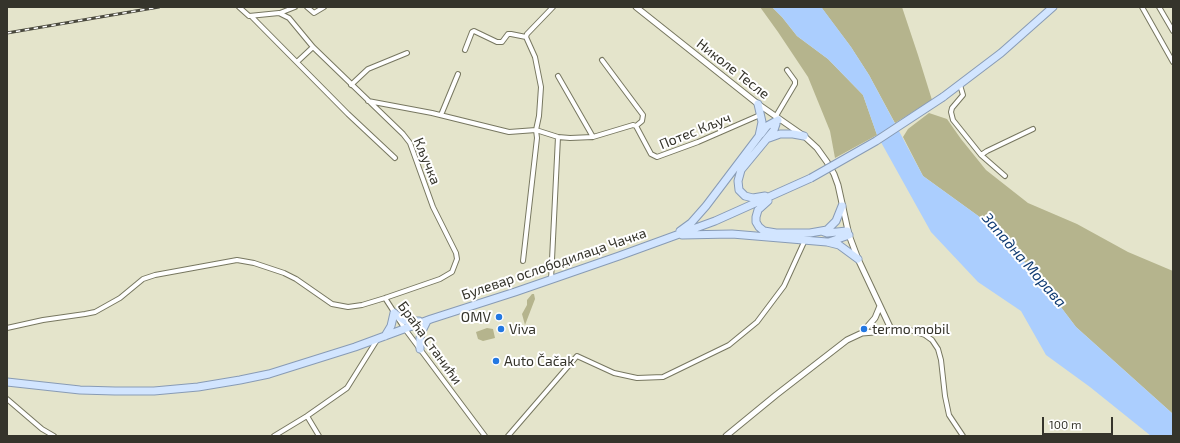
<!DOCTYPE html>
<meta charset="utf-8">
<style>
body{margin:0}
#map{position:relative;width:1180px;height:443px;overflow:hidden;background:#e4e4cb;font-family:"Exo 2",sans-serif}
canvas{display:block}
.frame{position:absolute;inset:0;border:8px solid #35342b;pointer-events:none}
.scale{position:absolute;left:1042px;top:417px;width:71px;height:18px;box-sizing:border-box;border:2px solid #35342b;border-top:0;padding-left:5px;font-size:12px;line-height:14px;white-space:nowrap;color:#35342b;-webkit-text-stroke:3px #fff;paint-order:stroke}
</style>
<div id="map">
<canvas width="1180" height="443"></canvas>
<div class="frame"></div>
<div class="scale">100 m</div>
</div>
<script>
const ctx = document.querySelector('canvas').getContext('2d');
ctx.lineJoin = 'round';
function fillPath(path, color) { ctx.fillStyle = color; ctx.fill(path, 'evenodd'); }
const shape = rows => new Path2D(rows.map(r => 'M' + r).join(''));
function strokePath(path, color, width, dash) { ctx.strokeStyle = color; ctx.lineWidth = width; ctx.lineCap = dash ? 'butt' : 'round'; ctx.setLineDash(dash || []); ctx.stroke(path); }
function write(font, color, halo, rows, align = 'center') {
  ctx.font = font + ' "Exo 2",sans-serif'; ctx.lineWidth = 4; ctx.setLineDash([]); ctx.textBaseline = 'middle'; ctx.strokeStyle = halo; ctx.fillStyle = color; for (const [text, x, y, turn = 0] of rows) {
    ctx.save(); ctx.translate(x, y); ctx.rotate((+turn || 0) * Math.PI / 180); ctx.textAlign = isNaN(turn) ? turn : align; if (halo) ctx.strokeText(text, 0, 0); ctx.fillText(text, 0, 0); ctx.restore();
  }
}
const green = shape([
 [760,7,772,7,782,17,797,36,828,59,863,95,877,135,835,158,830,131,808,77,778,32],
 [821,7,902,7,918,55,932,100,895,123,869,75,851,47],
 [929,113,947,119,961,139,986,170,1028,203,1077,224,1128,252,1173,271,1173,414,1076,327,1035,273,988,223,923,176,903,137,908,129],
 [532,294,534,294,535,299,525,325,522,314,527,305,527,300],
 [487,328,493,329,495,338,483,341,478,339,476,332]
]);
const water = shape([
 [772,7,822,8,851,47,869,75,923,176,988,223,1035,273,1076,327,1173,414,1173,436,1151,436,1090,387,1046,355,1021,311,978,282,931,232,877,135,863,95,828,59,797,36,782,17]
]);
const minor = shape([
 [307,7,314,13,324,7],
 [1142,7,1173,62],
 [1159,7,1173,31],
 [280,13,295,7],
 [252,17,348,114,395,158],
 [465,50,472,32,474,31,497,42,502,42,508,34,511,34,526,37],
 [602,60,643,115,642,121,636,126],
 [297,62,313,47],
 [558,76,593,137],
 [351,85,368,69,407,53],
 [960,85,963,95,952,108,951,112,953,120,981,155,1005,176],
 [368,101,432,113,509,132,536,130,539,116,541,87,535,57,526,37,527,34,553,7],
 [441,115,458,74],
 [776,116,795,84,795,81,787,70],
 [981,155,987,151,1033,129],
 [523,261,537,138,536,130,558,137,570,138,593,137,633,125,636,126,651,154,657,157,698,142,760,115],
 [551,280,558,137],
 [385,298,405,329,485,436],
 [7,328,43,320,85,314,95,312,120,298,143,279,155,275,237,260,254,263,284,273,296,279,332,304,348,307,362,305,385,298,440,279,452,272,457,259,456,253,433,207,410,143,403,134,313,47,289,18,279,13,249,16,239,7],
 [891,329,907,329,925,335,932,340,938,349,941,360,945,396,949,415,963,436],
 [7,399,42,429,54,436],
 [307,416,319,436],
 [274,436,307,416,347,388,377,340],
 [508,436,577,356,614,373,637,378,663,377,729,345,757,322,784,286,805,240]
]);
const tertiary = shape([
 [636,7,758,104,804,136,817,148,827,162,834,174,838,185,849,235,858,259,891,329,887,331,862,333],
 [726,436,776,395,847,340,862,333,875,318,880,306]
]);
const primary = shape([
 [943,97,1001,53,1053,7],
 [761,134,767,126,778,120],
 [769,138,780,134,793,134,804,136],
 [765,196,753,198,745,196,739,190,738,181,741,170,774,130,776,124,776,121],
 [768,201,758,210,756,217,756,222,759,227,764,231,776,233,810,233,827,230,836,221,842,206],
 [680,231,691,223,706,206,759,136,762,122,758,104],
 [824,232,827,233,847,231],
 [682,235,732,234,827,242,839,245,858,259],
 [829,242,849,235],
 [394,313,405,321,419,321],
 [385,336,391,326,394,313],
 [420,349,420,338,422,331,427,321],
 [7,382,80,390,115,391,154,391,198,387,240,380,269,374,355,347,431,319,515,292,619,256,715,221,811,178]
]);
const rail = shape([
 [7,33,159,7]
]);
const primaryBridge = shape([
 [811,178,876,141,943,97]
]);
const markers = [
 [499,317,4,"#2378e2"],
 [501,329,4,"#2378e2"],
 [864,329,4,"#2378e2"],
 [496,361,4,"#2378e2"]
];
const streetNames = [
 ["Николе Тесле",733,69,38],
 ["Потес Кључ",695,131,-22],
 ["Кључка",427,161,68],
 ["Булевар ослободилаца Чачка",554,264,-19],
 ["Браћа Станићи",430,343,54]
];
const poiNames = [
 ["OMV",491,317,"right"],
 ["Viva",509,329],
 ["termo mobil",872,329],
 ["Auto Čačak",504,361]
];
const waterNames = [
 ["Западна Морава",1024,260,49]
];
fillPath(green, '#b5b48d');
fillPath(water, '#abcefe');
strokePath(minor, '#777760', 6);
strokePath(tertiary, '#777760', 7);
strokePath(primary, '#889bb5', 9);
strokePath(minor, '#fff', 4);
strokePath(tertiary, '#fff', 5);
strokePath(primary, '#d2e5ff', 7);
strokePath(rail, '#49483d', 3);
strokePath(rail, '#fff', 1.5, [4.5]);
strokePath(primaryBridge, '#889bb5', 9, []);
strokePath(primaryBridge, '#d2e5ff', 7);
for (const [x, y, r, color] of markers) { const dot = new Path2D(); dot.arc(x, y, r, 0, 2 * Math.PI); ctx.fillStyle = color; ctx.fill(dot); strokePath(dot, '#fff', 1.5); }
write('14px', '#35342b', '#fff', streetNames);
write('14px', '#35342b', '#fff', poiNames, 'left');
write('italic 15px', '#0f3b73', '#fff', waterNames);
</script>
